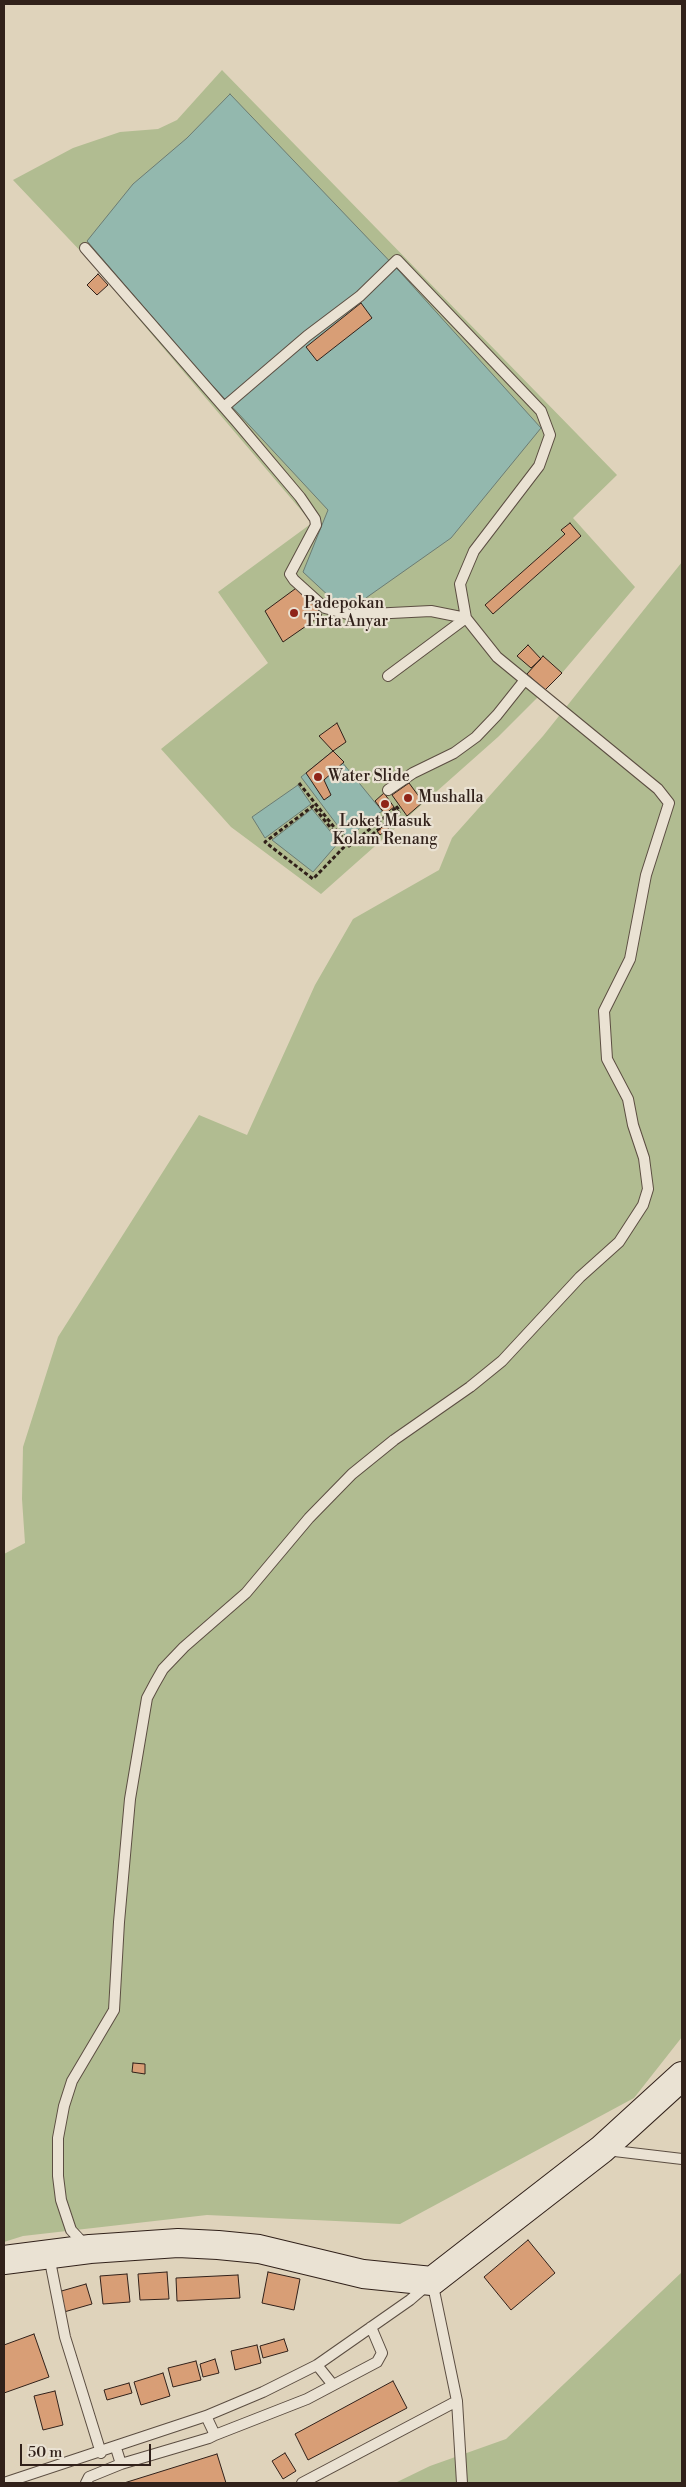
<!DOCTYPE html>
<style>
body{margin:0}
#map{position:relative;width:686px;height:2487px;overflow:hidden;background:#dfd3bb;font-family:"Libre Bodoni",serif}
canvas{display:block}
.frame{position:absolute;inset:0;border:5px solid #31211a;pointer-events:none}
.scale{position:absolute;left:20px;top:2444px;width:131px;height:22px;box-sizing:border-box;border:2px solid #31211a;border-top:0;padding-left:6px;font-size:15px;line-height:18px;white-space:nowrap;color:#31211a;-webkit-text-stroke:4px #eae2d3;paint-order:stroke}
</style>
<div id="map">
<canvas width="686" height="2487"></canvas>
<div class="frame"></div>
<div class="scale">50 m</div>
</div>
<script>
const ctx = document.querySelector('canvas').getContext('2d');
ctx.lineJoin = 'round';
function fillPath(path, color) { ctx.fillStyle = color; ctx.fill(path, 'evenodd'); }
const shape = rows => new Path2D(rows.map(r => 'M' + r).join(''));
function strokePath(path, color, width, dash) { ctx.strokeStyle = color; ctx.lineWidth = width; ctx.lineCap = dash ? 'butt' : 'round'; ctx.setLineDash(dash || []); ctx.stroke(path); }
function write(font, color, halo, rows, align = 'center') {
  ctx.font = font + ' "Libre Bodoni",serif'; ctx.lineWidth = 4.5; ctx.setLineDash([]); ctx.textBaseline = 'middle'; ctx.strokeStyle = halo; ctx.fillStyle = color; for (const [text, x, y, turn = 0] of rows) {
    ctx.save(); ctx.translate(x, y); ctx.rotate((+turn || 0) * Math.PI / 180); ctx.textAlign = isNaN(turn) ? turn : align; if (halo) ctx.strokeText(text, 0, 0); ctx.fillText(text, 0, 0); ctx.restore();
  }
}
const green = shape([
 [222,70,617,475,573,518,635,587,562,673,498,737,321,894,231,827,161,749,268,663,218,592,312,523,86,257,13,180,73,148,120,132,158,129,177,120],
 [682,562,682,2037,634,2098,400,2224,207,2215,23,2236,4,2242,4,1554,25,1543,22,1499,23,1447,58,1337,199,1115,247,1135,315,985,353,919,439,870,452,838,543,736],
 [682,2272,682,2483,395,2483,430,2466,506,2439]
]);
const water = shape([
 [230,94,400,272,541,428,451,538,346,612,303,572,328,510,198,370,87,241,133,184,187,138,230,94],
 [333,751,382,811,347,838,301,777,333,751],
 [298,785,311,804,265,838,252,817,298,785],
 [312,809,339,842,313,872,272,840,312,809]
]);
const building = shape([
 [98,274,108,285,97,295,87,285,98,274],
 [361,303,372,318,317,361,306,347,361,303],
 [570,523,581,536,493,614,485,605,565,534,561,530,570,523],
 [299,586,322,615,283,642,265,611,299,586],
 [528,645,541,659,531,668,517,656,528,645],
 [543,656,562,673,545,690,527,674,543,656],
 [337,723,346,742,333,751,319,736,337,723],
 [333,751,344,762,324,780,331,795,324,800,306,773,333,751],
 [409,783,423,802,407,816,392,795,409,783],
 [384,793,394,807,385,814,375,801,384,793],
 [386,824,389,828,380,835,377,831,386,824],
 [133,2063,145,2064,145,2074,132,2072,133,2063],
 [528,2240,555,2273,511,2310,484,2277,528,2240],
 [167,2272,169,2299,140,2300,138,2274,167,2272],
 [268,2272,300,2279,294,2310,262,2303,268,2272],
 [127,2274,130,2302,103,2304,100,2276,127,2274],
 [238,2275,240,2298,177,2301,176,2278,238,2275],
 [86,2284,92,2304,64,2312,58,2292,86,2284],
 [34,2334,49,2377,4,2393,4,2345,34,2334],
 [284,2339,288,2351,263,2358,260,2346,284,2339],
 [257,2345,261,2363,235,2370,231,2351,257,2345],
 [215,2359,219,2373,203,2377,200,2364,215,2359],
 [196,2361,201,2380,173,2387,168,2368,196,2361],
 [163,2373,170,2396,141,2405,134,2382,163,2373],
 [393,2381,407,2408,308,2460,295,2434,393,2381],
 [129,2383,132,2393,107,2400,104,2390,129,2383],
 [55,2391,63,2425,43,2430,34,2396,55,2391],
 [285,2453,296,2471,283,2479,272,2461,285,2453],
 [217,2454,226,2483,124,2483,217,2454]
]);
const path = shape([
 [299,783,349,846,397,807],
 [338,837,313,806,265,842,313,879,345,846,338,837,340,835],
 [367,839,400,811,396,806]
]);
const service = shape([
 [85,248,236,421,300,497,315,519,316,525,290,574,294,580,325,608,351,615,431,611,466,618],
 [388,676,466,618],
 [388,790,413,773,454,753,476,737,497,715,524,681],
 [606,2150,682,2159],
 [85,2245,71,2230,61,2200,58,2176,58,2138,64,2106,72,2081,114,2010,119,1922,130,1799,147,1698,155,1683,163,1669,184,1647,246,1593,309,1518,352,1474,394,1440,470,1387,502,1361,580,1277,619,1242,643,1205,648,1189,644,1158,633,1125,628,1099,607,1059,604,1011,630,959,646,875,669,803,658,789,497,657,466,618,460,584,474,551,539,466,550,435,541,411,397,260,360,296,307,336,224,407],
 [49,2256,65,2337,101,2453],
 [317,2365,333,2385],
 [215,2435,307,2399,377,2362,382,2353,371,2327],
 [116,2448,121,2464,209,2438,215,2435,206,2416],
 [4,2483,206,2416,263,2392,317,2365,410,2300,432,2281,457,2401,462,2483],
 [86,2483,89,2477,121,2464],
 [302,2483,457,2401]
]);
const secondary = shape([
 [4,2260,90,2249,178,2243,218,2245,259,2249,363,2274,432,2281,602,2149,682,2076]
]);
const markers = [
 [294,613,5,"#8f2418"],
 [318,777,5,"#8f2418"],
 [408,798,5,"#8f2418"],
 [385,804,5,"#8f2418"]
];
const poiNames = [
 ["Padepokan",304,604],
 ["Tirta Anyar",304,622],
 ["Water Slide",328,777],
 ["Mushalla",418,798],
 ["Loket Masuk",385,822,"center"],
 ["Kolam Renang",385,840,"center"]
];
fillPath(green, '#b1bc91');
fillPath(water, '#93b8ae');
strokePath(water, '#6c7c73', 1);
fillPath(building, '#d89e76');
strokePath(building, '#31211a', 1);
strokePath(service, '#5c4e42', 12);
strokePath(secondary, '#31211a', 30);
strokePath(path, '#31211a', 3, [4, 2.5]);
strokePath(service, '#eae2d3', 10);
strokePath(secondary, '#eae2d3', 28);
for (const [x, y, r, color] of markers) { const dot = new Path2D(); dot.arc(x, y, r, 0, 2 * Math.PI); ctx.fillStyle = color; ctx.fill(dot); strokePath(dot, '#eae2d3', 2); }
write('16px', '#31211a', '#eae2d3', poiNames, 'left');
</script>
